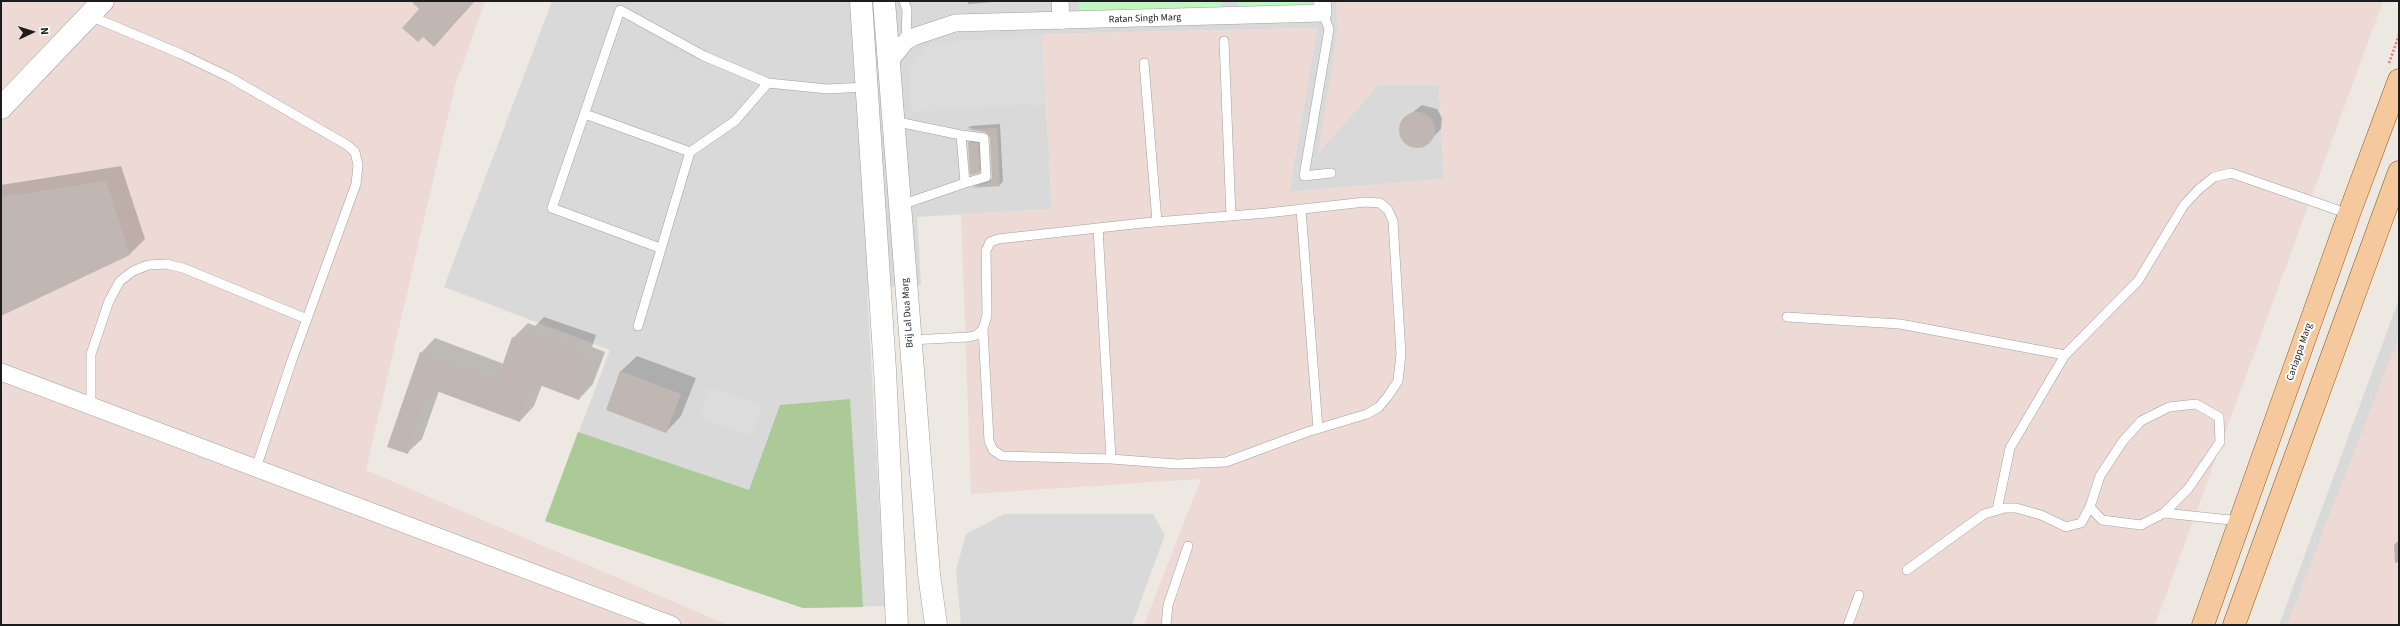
<!DOCTYPE html>
<style>
body{margin:0}
#map{position:relative;width:2400px;height:626px;overflow:hidden;background:#ede8e2;font-family:"Source Sans 3",sans-serif}
canvas{display:block}
.frame{position:absolute;inset:0;border:2px solid #1c1c1c;pointer-events:none}
.north{position:absolute;left:12px;top:12px;width:40px;height:40px;-webkit-text-stroke:3px #fff;paint-order:stroke;rotate:86deg;font-size:11px;font-weight:700;line-height:16px;text-align:center;color:#1c1c1c}
.north::after{content:'';display:block;margin:auto;width:14px;height:18px;background:#1c1c1c;clip-path:polygon(50% 0,100% 100%,50% 72%,0 100%)}
</style>
<div id="map">
<canvas width="2400" height="626"></canvas>
<div class="frame"></div>
<div class="north">N</div>
</div>
<script>
const ctx = document.querySelector('canvas').getContext('2d');
ctx.lineJoin = 'round';
function fillPath(path, color) { ctx.fillStyle = color; ctx.fill(path, 'evenodd'); }
const shape = rows => new Path2D(rows.map(r => 'M' + r).join(''));
function strokePath(path, color, width, dash) { ctx.strokeStyle = color; ctx.lineWidth = width; ctx.lineCap = dash ? 'butt' : 'round'; ctx.setLineDash(dash || []); ctx.stroke(path); }
function write(font, color, halo, rows, align = 'center') {
  ctx.font = font + ' "Source Sans 3",sans-serif'; ctx.lineWidth = 4; ctx.setLineDash([]); ctx.textBaseline = 'middle'; ctx.strokeStyle = halo; ctx.fillStyle = color; for (const [text, x, y, turn = 0] of rows) {
    ctx.save(); ctx.translate(x, y); ctx.rotate((+turn || 0) * Math.PI / 180); ctx.textAlign = isNaN(turn) ? turn : align; if (halo) ctx.strokeText(text, 0, 0); ctx.fillText(text, 0, 0); ctx.restore();
  }
}
const residential = shape([
 [552,1,1336,1,1338,29,1319,152,1378,85,1439,85,1444,179,1289,192,1317,28,1042,34,1052,209,917,217,921,285,867,289,885,606,803,608,545,521,610,350,444,287],
 [2399,299,2399,625,2279,625],
 [1004,514,1153,514,1165,535,1132,625,961,625,956,570,966,534]
]);
const military = shape([
 [1,1,485,1,455,86,366,470,728,625,1,625],
 [1336,1,2383,1,2155,625,1144,625,1201,479,971,494,961,214,1052,209,1042,34,1317,28,1289,192,1444,179,1439,85,1378,85,1318,153,1338,29],
 [2399,336,2399,625,2287,625]
]);
const forest = shape([
 [850,399,863,607,803,608,545,521,578,432,749,490,780,405]
]);
const park = shape([
 [1079,1,1221,1,1221,8,1079,14],
 [1238,1,1314,1,1314,8,1238,10]
]);
const parking = shape([
 [1042,34,1045,104,911,112,909,67,930,43],
 [708,388,762,405,752,435,699,418]
]);
const shadow = shape([
 [412,1,475,1,434,46,421,9],
 [968,1,1004,1,968,4],
 [1422,105,1437,109,1442,118,1441,129,1424,146,1412,146,1407,144,1401,129,1404,119],
 [1000,124,1003,181,1000,185,973,186,993,179,991,137,986,131,968,128,971,126],
 [972,139,982,140,983,168,979,172,969,142],
 [121,166,145,239,129,255,1,315,1,185],
 [544,317,596,335,592,347,605,352,593,384,579,399,542,385,534,406,520,421,439,391,422,439,407,453,421,353,435,338,504,364,513,338,528,323,535,326],
 [637,356,696,378,681,416,666,432,607,409,621,371],
 [2399,540,2399,562,2395,563,2394,545]
]);
const building = shape([
 [411,1,474,1,434,47,423,37,418,42,402,28,419,9],
 '1399 130a18 18 0 1 1 36 0a18 18 0 1 1-36 0Z',
 [997,128,1000,186,971,188,988,183,992,179,990,138,985,132,966,129],
 [968,142,978,143,980,173,970,175],
 [106,181,130,255,1,316,1,197],
 [529,330,582,350,578,361,591,366,579,400,534,383,520,422,431,389,408,454,387,447,420,352,497,381,512,337,525,342],
 [620,371,681,394,666,433,606,410]
]);
const path = shape([
 [2389,63,2399,35]
]);
const service = shape([
 [904,1,907,10,906,41],
 [1323,13,1329,29,1304,176,1331,173],
 [90,16,181,54,229,77,347,145,355,152,358,165,356,184,292,360,256,468],
 [1224,41,1231,216],
 [1144,63,1157,222],
 [585,114,690,152],
 [893,121,961,135,965,183,901,205],
 [961,135,984,138,986,177,965,183],
 [1301,209,1318,429],
 [1098,228,1111,459],
 [660,248,552,208,620,10,704,56,768,83],
 [1787,317,1900,324,2065,355,2138,281,2184,205,2199,189,2214,177,2231,173,2349,214],
 [638,326,690,152,735,121,768,83,827,89,866,87],
 [910,340,969,337,977,335,983,329,987,315,986,251,990,242,998,239,1143,223,1267,213,1365,202,1380,203,1388,210,1393,221,1401,354,1398,381,1388,396,1379,407,1367,414,1307,432,1226,462,1177,464,1111,459,1002,456,993,450,989,441,983,329],
 [91,406,91,354,109,301,120,281,133,271,148,265,166,264,183,268,307,319],
 [1997,510,2010,448,2065,355],
 [2164,513,2188,489,2220,442,2219,417,2196,404,2169,407,2141,421,2123,441,2100,476,2090,507,2102,520,2141,525,2164,513,2240,521],
 [1907,570,1984,514,2005,508,2016,508,2041,515,2066,527,2081,523,2090,507],
 [1166,625,1168,605,1188,546],
 [1848,625,1859,595]
]);
const minor = shape([
 [1060,1,1061,21],
 [889,62,906,41,913,37,955,23,1323,13,1322,1],
 [1,372,672,625]
]);
const tertiary = shape([
 [861,1,885,370,897,625],
 [884,1,929,574,936,625],
 [1,108,103,1]
]);
const primary = shape([
 [2203,625,2349,214,2399,80],
 [2234,625,2399,172]
]);
const streetNames = [
 ["Ratan Singh Marg",1145,19,-2],
 ["Brij Lal Dua Marg",908,313,-94],
 ["Cariappa Marg",2300,352,-71]
];
fillPath(residential, '#dad9d9');
fillPath(military, '#eedad5');
fillPath(forest, '#abca98');
fillPath(park, '#c0f6c0');
fillPath(parking, '#dcdcdc');
fillPath(shadow, '#0003');
fillPath(building, '#c1b7b2');
strokePath(service, '#a0a0a0', 10);
strokePath(minor, '#a0a0a0', 18);
strokePath(tertiary, '#a0a0a0', 23);
strokePath(primary, '#8c5508', 23);
strokePath(path, '#f2706e', 2.5, [2, 2]);
strokePath(service, '#fff', 9);
strokePath(minor, '#fff', 17);
strokePath(tertiary, '#fff', 22);
strokePath(primary, '#f6c89d', 22);
write('10px', '#1c1c1c', '#fff', streetNames);
</script>
